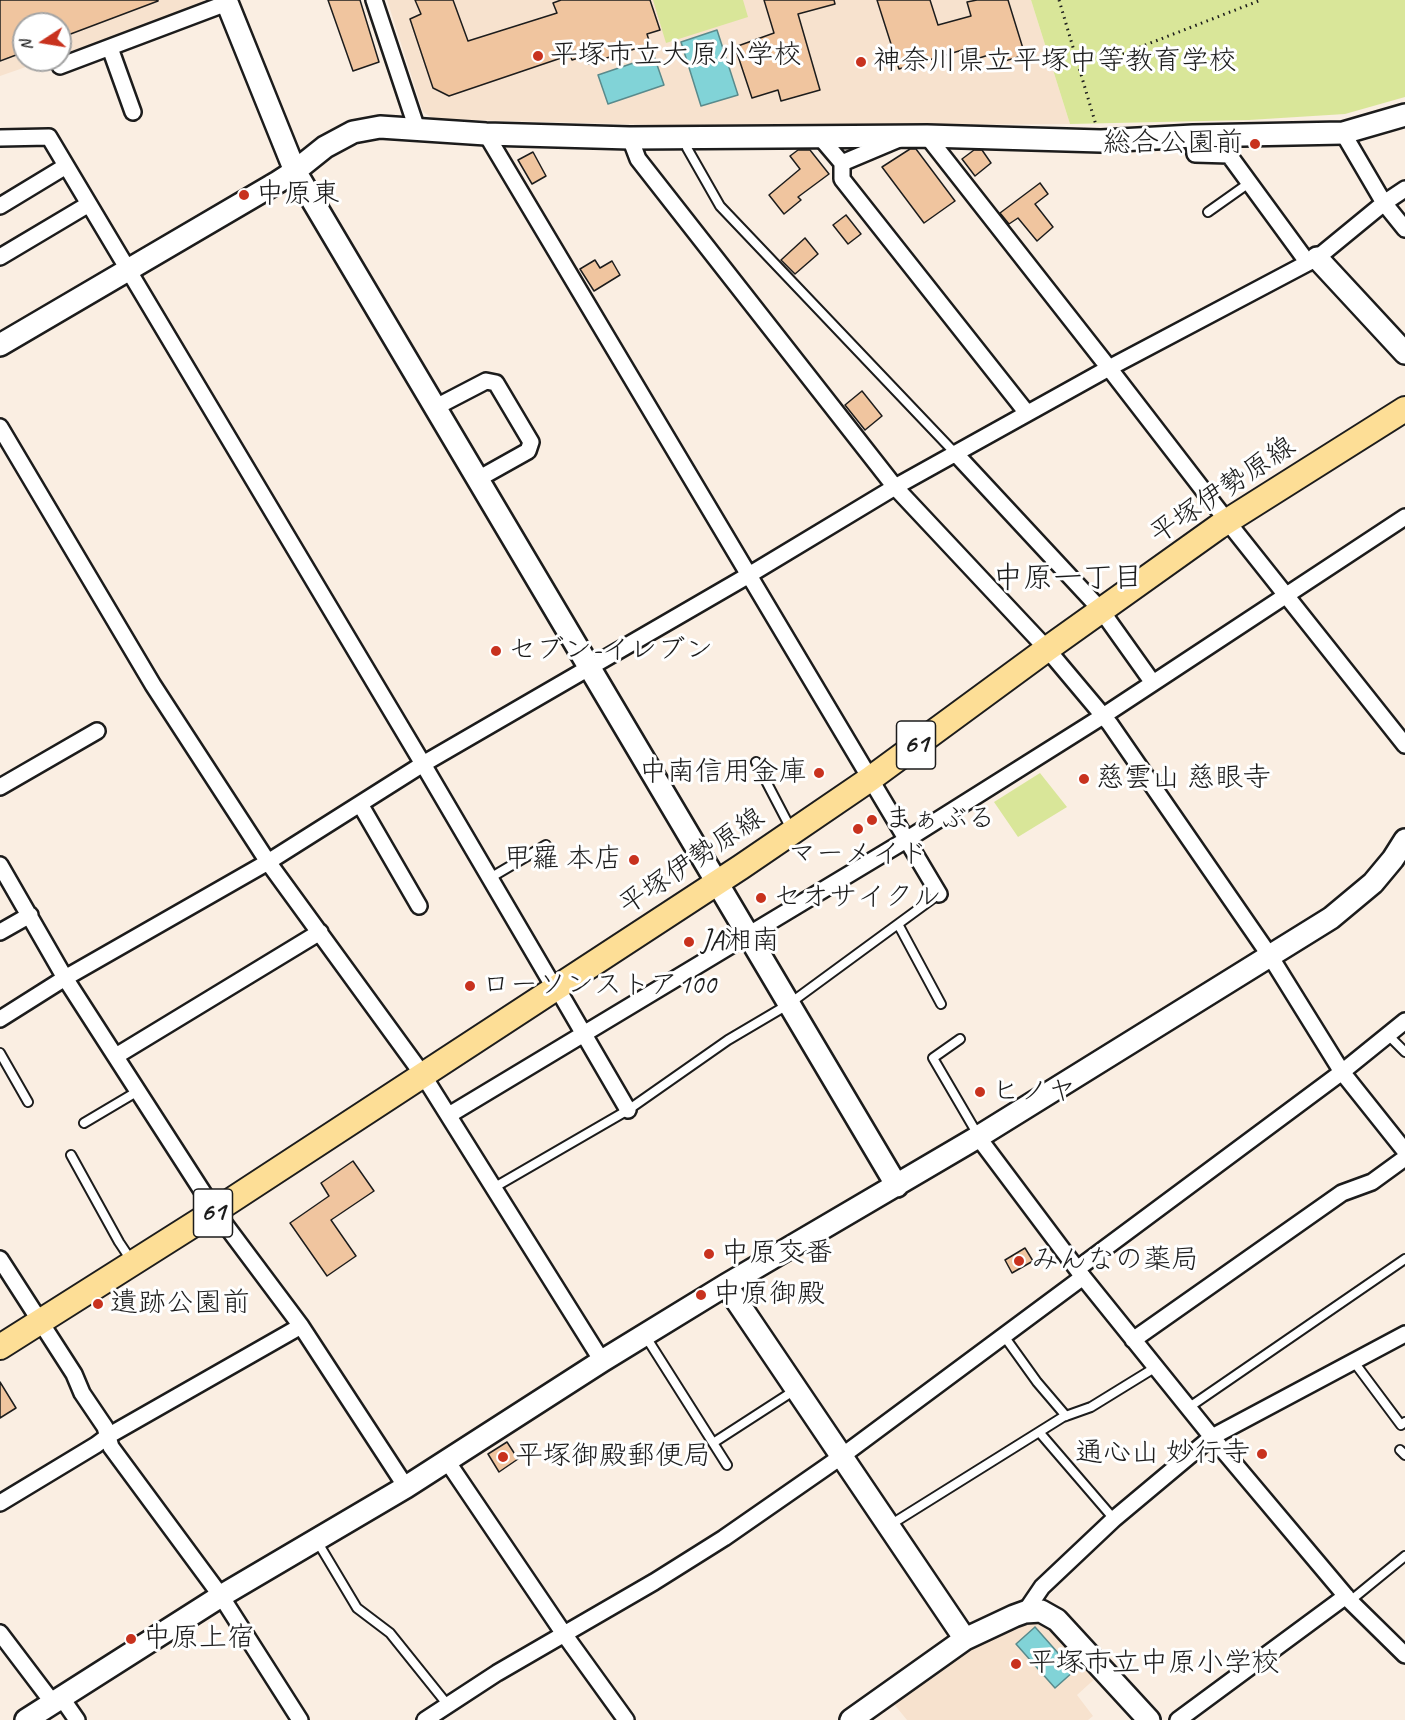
<!DOCTYPE html>
<meta charset="utf-8">
<style>
body{margin:0}
#map{position:relative;width:1405px;height:1720px;overflow:hidden;background:#faeee2;font-family:Caveat,sans-serif}
canvas{display:block}
.north{position:absolute;left:12px;top:12px;width:60px;height:60px;box-sizing:border-box;background:#fff;border:2px solid #a4a4a4;border-radius:50%;rotate:258deg;font-size:16px;font-weight:700;line-height:24px;text-align:center;color:#1c1c1c}
.north::after{content:'';display:block;margin:auto;width:21px;height:27px;background:#c8321e;clip-path:polygon(50% 0,100% 100%,50% 72%,0 100%)}
</style>
<div id="map">
<canvas width="1405" height="1720"></canvas>
<div class="north">N</div>
</div>
<script>
const ctx = document.querySelector('canvas').getContext('2d');
ctx.lineJoin = 'round';
function fillPath(path, color) { ctx.fillStyle = color; ctx.fill(path, 'evenodd'); }
const shape = rows => new Path2D(rows.map(r => 'M' + r).join(''));
function strokePath(path, color, width, dash) { ctx.strokeStyle = color; ctx.lineWidth = width; ctx.lineCap = dash ? 'butt' : 'round'; ctx.setLineDash(dash || []); ctx.stroke(path); }
function write(font, color, halo, rows, align = 'center') {
  ctx.font = font + ' Caveat,"Klee One",sans-serif'; ctx.lineWidth = 6; ctx.setLineDash([]); ctx.textBaseline = 'middle'; ctx.strokeStyle = halo; ctx.fillStyle = color; for (const [text, x, y, turn = 0] of rows) {
    ctx.save(); ctx.translate(x, y); ctx.rotate((+turn || 0) * Math.PI / 180); ctx.textAlign = isNaN(turn) ? turn : align; if (halo) ctx.strokeText(text, 0, 0); ctx.fillText(text, 0, 0); ctx.restore();
  }
}
const built = shape([
 [0,0,204,0,205,4,60,55,60,24,24,24,24,60,46,60,0,76],
 [387,0,1031,0,1070,124,693,126,434,119,423,112],
 [1043,1618,1099,1675,1077,1695,1093,1716,1088,1720,907,1720,889,1698,957,1654,1025,1619]
]);
const green = shape([
 [653,0,743,0,748,17,666,43],
 [1031,0,1405,0,1405,97,1345,114,1249,120,1070,124],
 [1040,773,1067,807,1018,837,994,802]
]);
const water = shape([
 [717,30,738,95,701,106,681,42,717,30],
 [654,56,664,85,608,104,598,75,654,56],
 [1035,1627,1074,1671,1055,1688,1016,1644,1035,1627]
]);
const building = shape([
 [0,0,158,0,158,1,60,38,60,24,24,24,24,52,0,61,0,0],
 [328,0,360,0,379,62,353,71,328,0],
 [415,0,453,0,468,41,557,13,553,3,561,0,650,0,660,30,647,34,650,44,588,64,585,56,572,60,570,55,449,96,433,88,410,19,421,14,415,0],
 [764,0,834,0,835,4,798,14,820,90,781,101,778,90,752,98,735,47,774,33,764,0],
 [877,0,930,0,938,25,971,16,967,2,977,0,1008,0,1025,55,998,63,995,53,973,60,969,48,899,69,877,0],
 [910,149,916,149,955,201,924,223,882,167,910,149],
 [798,150,810,150,829,174,798,197,801,200,784,214,769,195,800,169,790,156,798,150],
 [974,150,982,150,991,163,975,176,962,159,974,150],
 [533,152,546,176,532,184,518,160,533,152],
 [1040,183,1048,194,1035,204,1053,227,1037,241,1018,218,1009,224,1000,213,1040,183],
 [846,215,861,234,848,244,833,225,846,215],
 [805,238,818,254,795,274,781,260,805,238],
 [595,260,600,268,612,261,620,275,594,291,580,269,595,260],
 [862,391,882,416,865,430,845,405,862,391],
 [353,1161,374,1191,331,1220,356,1256,327,1276,290,1223,329,1196,321,1183,353,1161],
 [1025,1248,1033,1261,1012,1273,1005,1260,1025,1248],
 [0,1382,16,1408,0,1418,0,1382],
 [507,1442,518,1459,499,1472,488,1454,507,1442]
]);
const path = shape([
 [1059,0,1096,125],
 [1117,56,1261,0]
]);
const lane = shape([
 [685,138,687,148,720,206,955,453],
 [1208,212,1249,183],
 [756,762,791,829],
 [490,878,546,845],
 [898,924,941,1004],
 [1387,1034,1405,1052],
 [960,1039,933,1058,978,1135],
 [0,1053,28,1102],
 [84,1123,138,1091],
 [71,1155,119,1242,131,1260],
 [495,1187,628,1110,728,1040,789,1004,939,894],
 [1004,1336,1037,1382,1066,1416],
 [646,1337,727,1465],
 [1354,1362,1401,1425,1405,1422],
 [1188,1408,1405,1259],
 [1040,1433,1114,1519],
 [713,1443,795,1390],
 [1400,1450,1405,1455],
 [890,1525,1063,1417,1091,1407,1156,1367],
 [317,1541,357,1608,390,1633,447,1704],
 [1350,1601,1405,1556]
]);
const street = shape([
 [374,0,417,129],
 [110,48,133,112],
 [60,66,227,3],
 [1343,133,1384,203,1405,229],
 [486,134,939,894],
 [819,136,842,163,842,179,1027,413],
 [927,136,1109,368,1227,521,1405,745],
 [1193,136,1195,154,1229,155,1308,263],
 [0,138,49,137,423,764,555,989],
 [630,138,638,159,895,487,1047,649,1110,724,1270,956,1342,1072,1405,1151],
 [842,163,899,139],
 [0,206,66,166],
 [0,257,89,204],
 [436,407,486,381,496,383,531,442,528,451,478,479],
 [0,427,153,685,268,862,423,1075,602,1361],
 [955,453,1101,610,1153,683],
 [0,787,97,731],
 [360,804,419,906],
 [0,865,65,978,215,1211,301,1326,406,1487],
 [0,932,30,915],
 [557,988,628,1110],
 [0,1019,65,978,268,862,423,764,749,575,895,487,1109,368,1317,258,1384,203,1405,189],
 [116,1056,320,932],
 [449,1115,906,840,1103,716,1405,517],
 [978,1137,1083,1277,1212,1437,1350,1601,1405,1655],
 [0,1259,74,1374,82,1393,105,1427,111,1447,221,1596,300,1720],
 [1077,1269,1342,1072,1405,1021],
 [1133,1340,1342,1193,1372,1182,1405,1158],
 [447,1461,564,1634,626,1720],
 [0,1503,96,1445,108,1436,301,1326],
 [1025,1612,1042,1587,1114,1519,1212,1437,1405,1334],
 [0,1633,53,1703],
 [61,1697,77,1720],
 [425,1720,497,1673,654,1582,724,1538,842,1456,1083,1277],
 [1178,1720,1346,1596]
]);
const secondary = shape([
 [226,0,295,171,897,1186],
 [1317,258,1405,353],
 [0,345,278,182,295,171,325,147,353,132,380,127,486,134,630,138,927,136,1101,141,1193,136,1343,133,1405,115],
 [726,1285,965,1639],
 [26,1720,221,1596,406,1487,602,1361,726,1285,978,1137,1331,918,1373,883,1393,859,1405,840],
 [851,1720,965,1639,1014,1616,1025,1612,1041,1611,1057,1620,1149,1720]
]);
const primary = shape([
 [0,1347,215,1211,741,867,870,779,1047,649,1218,527,1405,409]
]);
const markers = [
 [538,56,6,"#c8321e"],
 [861,62,6,"#c8321e"],
 [1255,144,6,"#c8321e"],
 [244,195,6,"#c8321e"],
 [496,651,6,"#c8321e"],
 [819,773,6,"#c8321e"],
 [1084,779,6,"#c8321e"],
 [872,820,6,"#c8321e"],
 [858,829,6,"#c8321e"],
 [634,860,6,"#c8321e"],
 [761,898,6,"#c8321e"],
 [689,942,6,"#c8321e"],
 [470,986,6,"#c8321e"],
 [980,1092,6,"#c8321e"],
 [709,1254,6,"#c8321e"],
 [1019,1261,6,"#c8321e"],
 [701,1295,6,"#c8321e"],
 [98,1304,6,"#c8321e"],
 [1262,1454,6,"#c8321e"],
 [503,1457,6,"#c8321e"],
 [131,1639,6,"#c8321e"],
 [1016,1664,6,"#c8321e"]
];
const shields = [
 [916,745,39],
 [213,1213,39]
];
const shieldNames = [
 ["61",916,745],
 ["61",213,1213]
];
const poiNames = [
 ["平塚市立大原小学校",550,56],
 ["神奈川県立平塚中等教育学校",873,62],
 ["総合公園前",1243,144,"right"],
 ["中原東",256,195],
 ["セブン-イレブン",508,651],
 ["中南信用金庫",807,773,"right"],
 ["慈雲山 慈眼寺",1096,779],
 ["まぁぶる",884,820],
 ["マーメイド",858,855,"center"],
 ["甲羅 本店",622,860,"right"],
 ["セオサイクル",773,898],
 ["JA湘南",701,942],
 ["ローソンストア100",482,986],
 ["ヒノヤ",992,1092],
 ["中原交番",721,1254],
 ["みんなの薬局",1031,1261],
 ["中原御殿",713,1295],
 ["遺跡公園前",110,1304],
 ["通心山 妙行寺",1250,1454,"right"],
 ["平塚御殿郵便局",515,1457],
 ["中原上宿",143,1639],
 ["平塚市立中原小学校",1028,1664]
];
const streetNames = [
 ["平塚伊勢原線",1223,491,-34],
 ["平塚伊勢原線",692,862,-34]
];
const neighbourhoodNames = [
 ["中原一丁目",1068,579]
];
fillPath(built, '#f7e2ce');
fillPath(green, '#d9e699');
fillPath(water, '#81d3d7');
strokePath(water, '#598a8c', 1.5);
fillPath(building, '#f0c59f');
strokePath(building, '#1c1c1c', 1.5);
strokePath(lane, '#1c1c1c', 12);
strokePath(street, '#1c1c1c', 20);
strokePath(secondary, '#1c1c1c', 26);
strokePath(primary, '#1c1c1c', 28);
strokePath(path, '#1c1c1c', 3, [1.5, 4.5]);
strokePath(lane, '#fff', 8);
strokePath(street, '#fff', 15);
strokePath(secondary, '#fff', 21);
strokePath(primary, '#fdde96', 24);
for (const [x, y, r, color] of markers) { const dot = new Path2D(); dot.arc(x, y, r, 0, 2 * Math.PI); ctx.fillStyle = color; ctx.fill(dot); strokePath(dot, '#fff', 2); }
for (const [x, y, w] of shields) { const box = new Path2D(); box.roundRect(x - w / 2, y - 24, w, 48, 4.5); ctx.fillStyle = '#fff'; ctx.fill(box); strokePath(box, '#1c1c1c', 1.5); }
write('bold 27px', '#1c1c1c', null, shieldNames);
write('28px', '#1c1c1c', '#fff', poiNames, 'left');
write('28px', '#1c1c1c', '#fff', streetNames);
write('30px', '#1c1c1c', '#fff', neighbourhoodNames);
</script>
